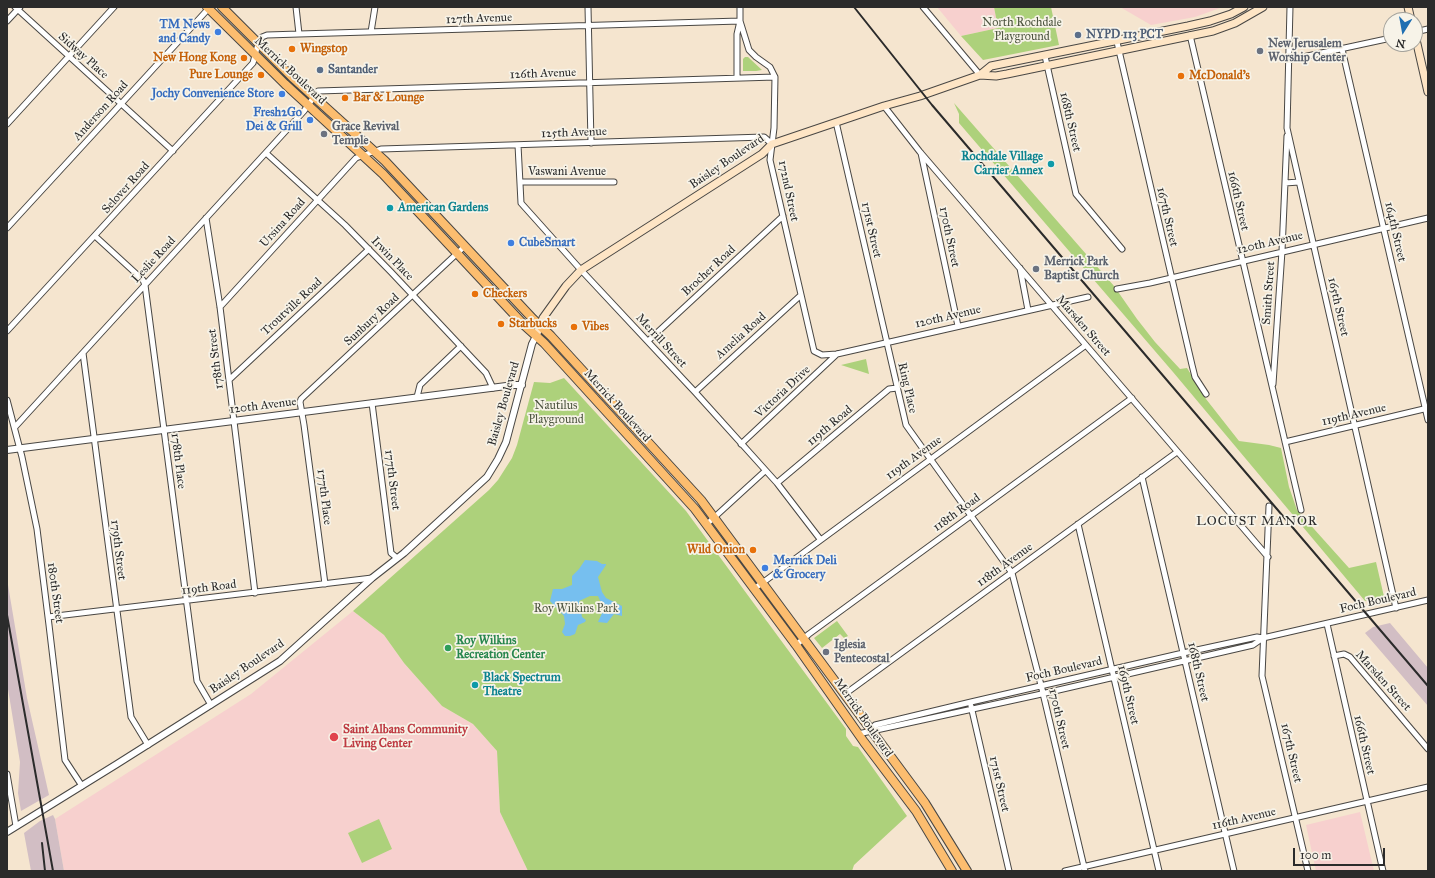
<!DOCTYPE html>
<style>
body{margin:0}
#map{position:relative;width:1435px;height:878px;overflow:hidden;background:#f5e5cf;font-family:"IM FELL Great Primer",serif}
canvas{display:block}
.frame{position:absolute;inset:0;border:8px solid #2b2b2b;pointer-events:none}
.north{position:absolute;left:1383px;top:12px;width:40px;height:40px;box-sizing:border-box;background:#f7f3e8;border:1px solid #a5a39c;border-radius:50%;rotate:191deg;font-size:11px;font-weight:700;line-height:16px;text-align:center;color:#2b2b2b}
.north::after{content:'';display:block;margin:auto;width:14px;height:18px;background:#1f6fb2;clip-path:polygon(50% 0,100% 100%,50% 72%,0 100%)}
.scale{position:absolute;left:1293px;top:848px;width:92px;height:18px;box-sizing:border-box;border:2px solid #2b2b2b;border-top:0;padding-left:5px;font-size:12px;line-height:14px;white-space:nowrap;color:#2b2b2b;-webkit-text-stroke:3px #f7f3e8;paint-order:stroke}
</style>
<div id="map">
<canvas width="1435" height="878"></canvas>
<div class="frame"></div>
<div class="north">N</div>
<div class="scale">100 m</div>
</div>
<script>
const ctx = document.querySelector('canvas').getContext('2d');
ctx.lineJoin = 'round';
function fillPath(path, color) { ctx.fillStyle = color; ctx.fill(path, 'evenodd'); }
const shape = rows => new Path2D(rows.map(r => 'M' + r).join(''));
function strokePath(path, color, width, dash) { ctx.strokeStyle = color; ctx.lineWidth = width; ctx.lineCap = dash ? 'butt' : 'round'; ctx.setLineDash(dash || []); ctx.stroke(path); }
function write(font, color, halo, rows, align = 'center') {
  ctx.font = font + ' "IM FELL Great Primer",serif'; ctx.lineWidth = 3.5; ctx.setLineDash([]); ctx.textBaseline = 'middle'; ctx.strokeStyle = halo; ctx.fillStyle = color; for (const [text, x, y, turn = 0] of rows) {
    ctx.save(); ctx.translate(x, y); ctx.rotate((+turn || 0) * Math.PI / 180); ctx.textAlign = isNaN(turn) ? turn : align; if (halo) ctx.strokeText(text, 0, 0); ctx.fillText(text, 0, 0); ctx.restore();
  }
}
const built = shape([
 [937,7,994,7,998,28,961,36],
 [1120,7,1223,7,1195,17,1151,25],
 [353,611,384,635,404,663,442,706,473,724,497,751,500,812,528,871,64,871,55,819,251,694],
 [1360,812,1374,871,1316,871,1306,825]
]);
const industrial = shape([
 [7,579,27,698,49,795,21,811,18,793,20,762,7,683],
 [1390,623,1428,668,1428,706,1365,633,1373,627],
 [53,815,55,819,64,871,31,871,24,833,40,821]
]);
const green = shape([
 [994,7,1051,7,1059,45,983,60,961,36,998,28],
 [745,57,748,57,762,70,756,71,743,71,743,59],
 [954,103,1114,286,1137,319,1155,342,1180,369,1187,368,1206,399,1239,441,1269,445,1281,448,1289,487,1297,510,1349,568,1376,562,1385,601,1377,602,1373,598,1365,601,1173,372,959,123,959,114],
 [866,359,869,374,841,365],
 [564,378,686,511,846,729,846,736,853,746,858,747,907,816,854,865,852,871,528,871,500,812,497,751,473,724,442,706,404,663,384,635,353,611,489,490,498,480,512,458,517,445,534,382,550,383],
 [837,621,848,636,844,638,840,634,822,648,814,638],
 [379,819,392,849,362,863,348,833]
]);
const water = shape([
 [585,560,597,561,602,564,606,564,606,565,598,577,602,592,606,598,622,606,622,616,614,614,607,623,598,622,604,609,598,596,590,596,579,601,582,617,586,620,585,622,578,625,575,634,570,636,565,636,562,632,565,624,564,616,550,601,553,589,562,589,572,585,572,576,579,569]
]);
const minor = shape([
 [15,7,173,151],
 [296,7,299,34],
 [588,7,591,143],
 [923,7,980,75],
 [1290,7,1287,128,1396,608],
 [7,21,20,7],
 [740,21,749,50,756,57,770,67,775,77,774,128,770,160,814,351,822,355,837,354,1088,297],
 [371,32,375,7],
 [1415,32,1428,29],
 [1190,35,1301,510],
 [1117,42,1192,365,1195,377,1206,394],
 [1342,49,1428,420],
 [1045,56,1076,194,1122,249],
 [1289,60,1391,38],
 [737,78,737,34,740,21,740,7],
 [884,106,920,152,1268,557],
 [836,122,906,425,1012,573,1042,689,1085,871],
 [7,124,114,7],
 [518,145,521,203,581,270,695,392,777,483,820,539],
 [266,153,345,225,391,272,486,373,493,388],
 [921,153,958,326],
 [520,182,614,182],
 [1285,183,1299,182],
 [206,218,220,307,255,593],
 [7,228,210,7],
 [95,236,143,280,145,285,197,681,211,705],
 [1020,268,1028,310],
 [1117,289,1150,283,1428,218],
 [220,307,356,158,381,149,764,137,772,144],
 [7,331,253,63,258,44,262,37,267,35,299,34,740,21],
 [648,341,783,216],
 [83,353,131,717,148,745],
 [229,380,369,249],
 [1273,384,1282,251,1287,136],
 [695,392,801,295],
 [417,397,420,385,461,346],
 [7,400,22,457,37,529,49,625,65,760,82,786],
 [372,403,391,553,397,558],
 [15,427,304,111,318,91,775,77],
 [1285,442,1428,408],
 [741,444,837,354],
 [1142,477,1234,871],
 [777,483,889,389,897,388],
 [1269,506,1262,676,1308,871],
 [707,524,765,471],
 [1078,524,1159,871],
 [325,584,304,425,300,402,301,399,465,246],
 [754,589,1086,345],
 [48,617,372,578],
 [1327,624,1383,871],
 [796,645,809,634,1132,398],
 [1334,656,1344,654,1350,657,1428,749],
 [845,694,1177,452],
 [971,706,1009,871],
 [872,730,875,725,971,702,1183,653,1257,637,1263,638],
 [858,734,1037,695,1253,645,1263,638,1428,600],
 [7,774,16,826],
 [1065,871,1428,787]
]);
const tertiary = shape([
 [7,450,514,385,522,385],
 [7,832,117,764,280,661,372,578,404,553,487,477,498,459,506,442,532,344,536,336]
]);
const secondary = shape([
 [1408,7,1411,20],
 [1415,35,1428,92],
 [980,75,996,76,1007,74,1213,31,1235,23,1263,7],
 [536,336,543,318,566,286,581,270,762,154,772,144,831,124,884,106,920,96,980,75,991,66,1188,26,1210,21,1231,14,1244,7]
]);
const primary = shape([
 [207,7,285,84,383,174,524,325,544,343,695,509,796,645,864,742,916,811,952,871],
 [222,7,292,77,385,161,533,319,551,336,701,500,925,803,967,871]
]);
const rail = shape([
 [854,7,932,105,1428,686],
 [7,615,53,871],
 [42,843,45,871]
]);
const markers = [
 [218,32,4,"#3f7fe0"],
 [1078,35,4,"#5c6f8a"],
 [292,49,4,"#e8710a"],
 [1260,51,4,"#6b7280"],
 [244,58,4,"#e8710a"],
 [320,70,4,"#5c6f8a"],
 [261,75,4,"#e8710a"],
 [1181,76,4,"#e8710a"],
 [282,94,4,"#3f7fe0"],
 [345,98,4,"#e8710a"],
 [310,120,4,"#3f7fe0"],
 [324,134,4,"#6b7280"],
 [1051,164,4,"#0f9aa8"],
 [390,208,4,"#0f9aa8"],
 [511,243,4,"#3f7fe0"],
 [1036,269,4,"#6b7280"],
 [475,294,4,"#e8710a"],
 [501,324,4,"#e8710a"],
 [574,327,4,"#e8710a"],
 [753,550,4,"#e8710a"],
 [765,568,4,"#3f7fe0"],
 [448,648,4,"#2e9e5b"],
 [826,652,4,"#6b7280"],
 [475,685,4,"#0f9aa8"],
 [334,737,5,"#e0444e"]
];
const streetNames = [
 ["127th Avenue",479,19,-2],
 ["Sidway Place",83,56,42],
 ["Merrick Boulevard",290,71,43],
 ["126th Avenue",543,74,-2],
 ["Anderson Road",101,111,-48],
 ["168th Street",1070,122,77],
 ["125th Avenue",574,133,-2],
 ["Baisley Boulevard",727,162,-34],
 ["Vaswani Avenue",567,172],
 ["Selover Road",126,188,-48],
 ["172nd Street",788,191,78],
 ["166th Street",1238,201,77],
 ["167th Street",1167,217,77],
 ["Ursina Road",283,223,-48],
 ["171st Street",871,230,77],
 ["164th Street",1395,232,77],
 ["170th Street",949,237,78],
 ["120th Avenue",1270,243,-13],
 ["Irwin Place",392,259,46],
 ["Leslie Road",154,260,-47],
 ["Brocher Road",709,271,-43],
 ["Smith Street",1269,293,-86],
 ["Troutville Road",292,307,-43],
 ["165th Street",1338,307,77],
 ["120th Avenue",948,317,-13],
 ["Sunbury Road",372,320,-43],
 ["Marsden Street",1083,326,49],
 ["Amelia Road",741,336,-42],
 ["Merrill Street",661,341,47],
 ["178th Street",216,359,-97],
 ["Ring Place",907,388,77],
 ["Victoria Drive",783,392,-43],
 ["Baisley Boulevard",504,404,-74],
 ["120th Avenue",263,406,-7],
 ["Merrick Boulevard",617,406,48],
 ["119th Avenue",1354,415,-13],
 ["119th Road",830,426,-40],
 ["119th Avenue",914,458,-36],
 ["178th Place",178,461,83],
 ["177th Street",392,480,83],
 ["177th Place",324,497,83],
 ["118th Road",957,513,-36],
 ["179th Street",118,550,83],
 ["118th Avenue",1005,565,-36],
 ["119th Road",209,588,-7],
 ["180th Street",55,593,82],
 ["Foch Boulevard",1378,601,-13],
 ["Baisley Boulevard",247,667,-34],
 ["Foch Boulevard",1064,670,-13],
 ["168th Street",1198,672,77],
 ["Marsden Street",1383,681,48],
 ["169th Street",1128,695,77],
 ["Merrick Boulevard",863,718,55],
 ["170th Street",1059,719,77],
 ["166th Street",1364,745,77],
 ["167th Street",1291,753,77],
 ["171st Street",999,784,77],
 ["116th Avenue",1244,819,-13]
];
const parkNames = [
 ["North Rochdale",1022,23],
 ["Playground",1022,37],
 ["Nautilus",556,406],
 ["Playground",556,420],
 ["Roy Wilkins Park",576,609]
];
const shopNames = [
 ["TM News",210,25],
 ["and Candy",210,39],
 ["Jochy Convenience Store",274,94],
 ["Fresh2Go",302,113],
 ["Dei & Grill",302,127],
 ["CubeSmart",519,243,"left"],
 ["Merrick Deli",773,561,"left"],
 ["& Grocery",773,575,"left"]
];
const serviceNames = [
 ["NYPD 113 PCT",1086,35],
 ["Santander",328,70]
];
const worshipNames = [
 ["New Jerusalem",1268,44],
 ["Worship Center",1268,58],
 ["Grace Revival",332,127],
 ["Temple",332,141],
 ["Merrick Park",1044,262],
 ["Baptist Church",1044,276],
 ["Iglesia",834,645],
 ["Pentecostal",834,659]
];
const foodNames = [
 ["Wingstop",300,49],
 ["New Hong Kong",236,58,"right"],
 ["Pure Lounge",253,75,"right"],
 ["McDonald's",1189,76],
 ["Bar & Lounge",353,98],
 ["Checkers",483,294],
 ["Starbucks",509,324],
 ["Vibes",582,327],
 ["Wild Onion",745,550,"right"]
];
const cultureNames = [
 ["Rochdale Village",1043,157,"right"],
 ["Carrier Annex",1043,171,"right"],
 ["American Gardens",398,208],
 ["Black Spectrum",483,678],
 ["Theatre",483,692]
];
const leisureNames = [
 ["Roy Wilkins",456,641],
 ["Recreation Center",456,655]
];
const healthNames = [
 ["Saint Albans Community",343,730],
 ["Living Center",343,744]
];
const neighbourhoodNames = [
 ["LOCUST MANOR",1257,522]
];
fillPath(built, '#f7d0ce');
fillPath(industrial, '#d2bec4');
fillPath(green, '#add17b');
fillPath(water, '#76bfef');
strokePath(minor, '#494744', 7);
strokePath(tertiary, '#494744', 8);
strokePath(secondary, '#494744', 9);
strokePath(primary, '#494744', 10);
strokePath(minor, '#fff', 5);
strokePath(tertiary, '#fff', 6);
strokePath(secondary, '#fee5c5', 7);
strokePath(primary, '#fcbd6f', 8);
strokePath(rail, '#2b2b2b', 2);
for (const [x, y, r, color] of markers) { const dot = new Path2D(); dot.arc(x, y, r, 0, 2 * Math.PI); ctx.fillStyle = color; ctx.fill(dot); strokePath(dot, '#f7f3e8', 1.5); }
write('12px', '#2b2b2b', '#f7f3e8', streetNames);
write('12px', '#4c543f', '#f7f3e8', parkNames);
write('bold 12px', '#366cbe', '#f7f3e8', shopNames, 'right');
write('bold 12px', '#4e5e75', '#f7f3e8', serviceNames, 'left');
write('bold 12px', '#5b616d', '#f7f3e8', worshipNames, 'left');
write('bold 12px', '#c56008', '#f7f3e8', foodNames, 'left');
write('bold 12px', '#0d838f', '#f7f3e8', cultureNames, 'left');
write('bold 12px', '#27864d', '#f7f3e8', leisureNames, 'left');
write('bold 12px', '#be3a42', '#f7f3e8', healthNames, 'left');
ctx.letterSpacing = '1px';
write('13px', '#2b2b2b', '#f7f3e8', neighbourhoodNames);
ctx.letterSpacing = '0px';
</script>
